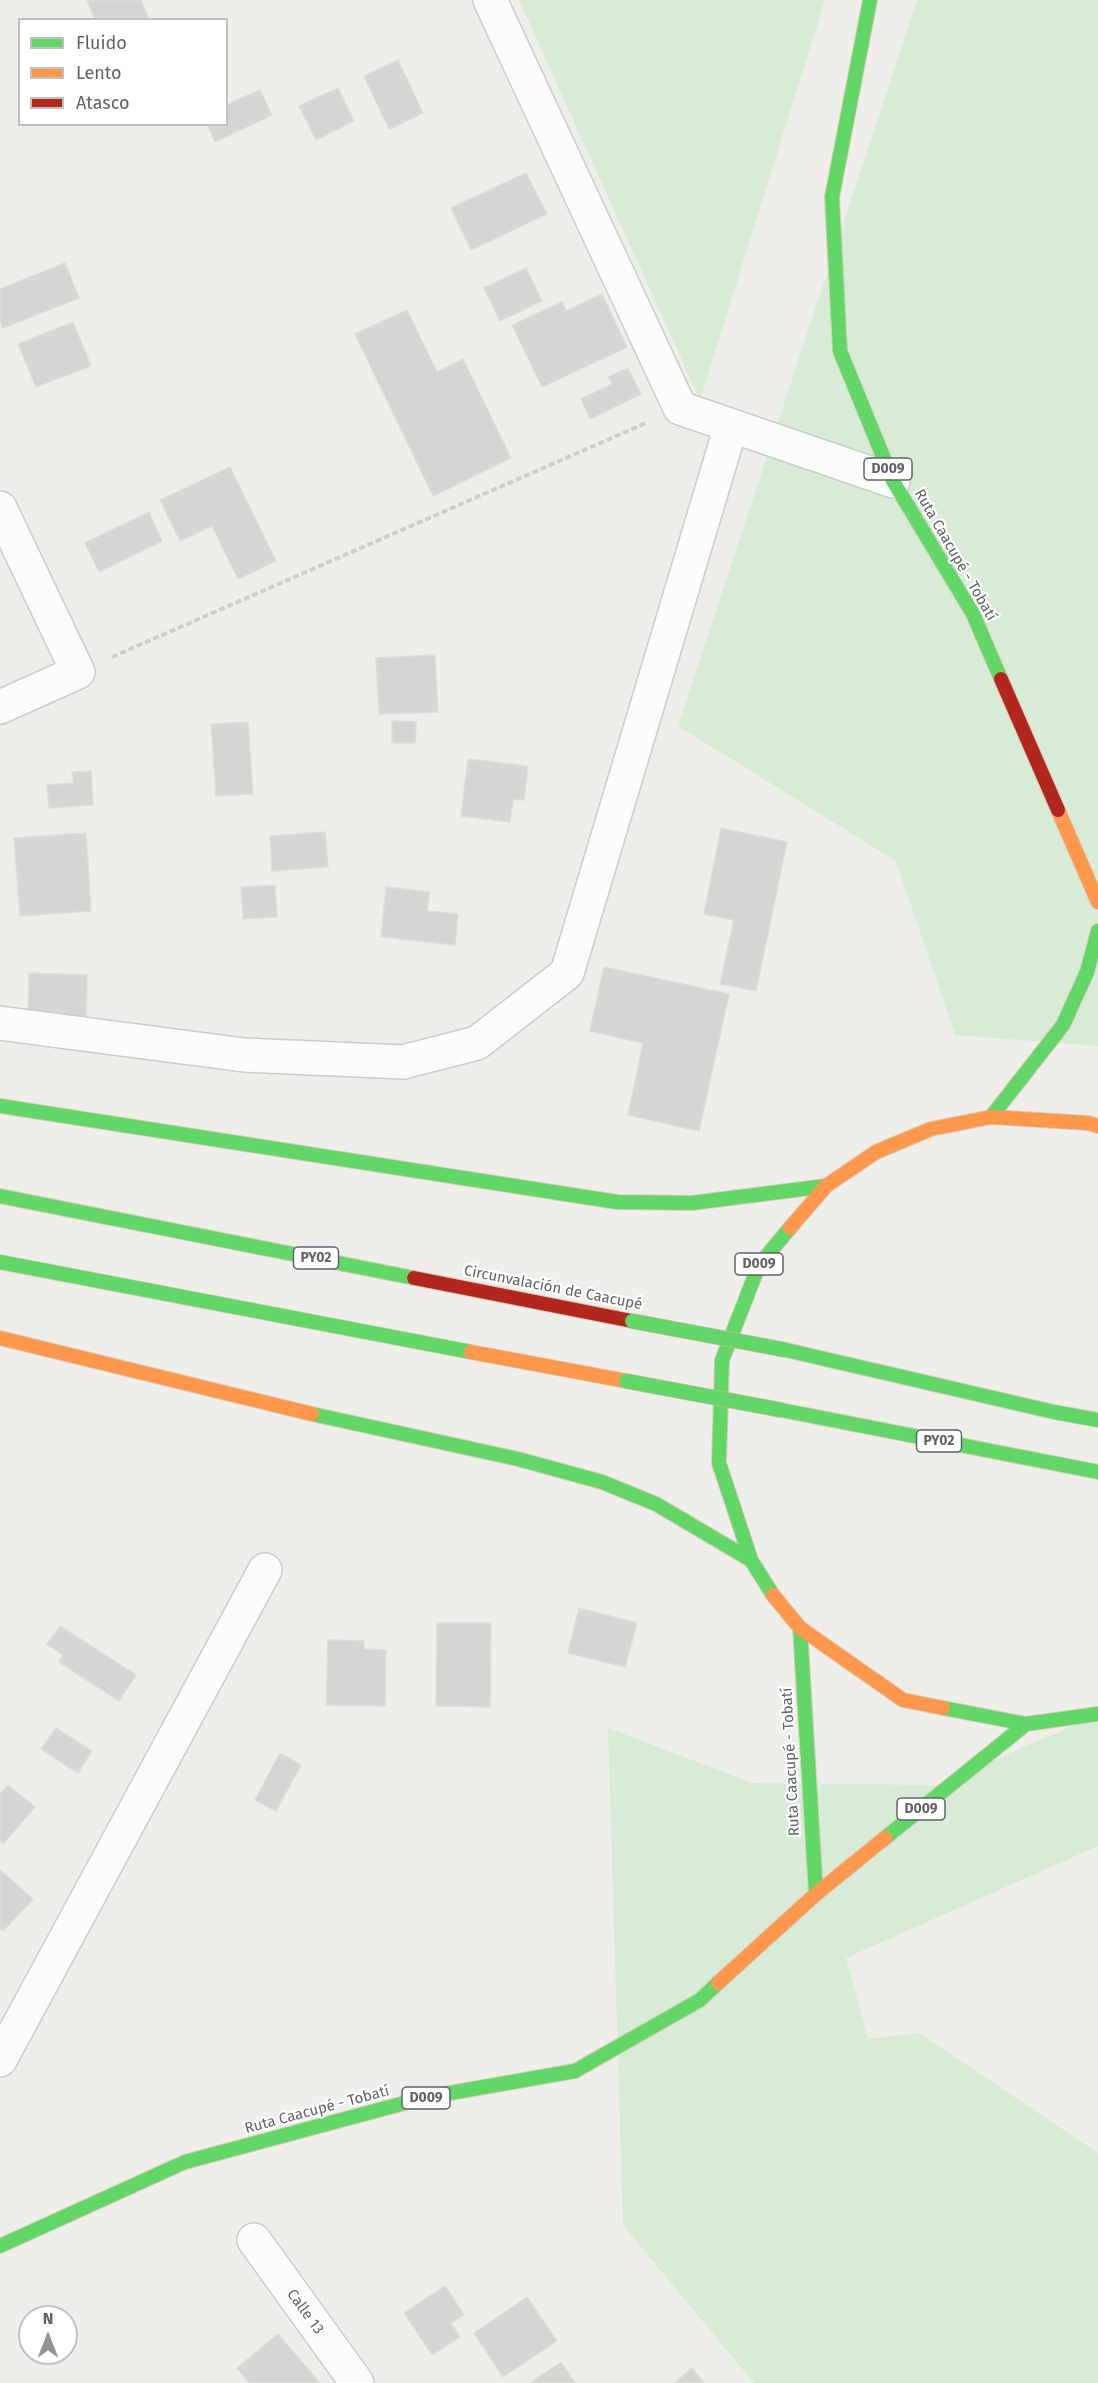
<!DOCTYPE html>
<meta charset="utf-8">
<style>
body{margin:0}
#map{position:relative;width:1098px;height:2383px;overflow:hidden;background:#efeeea;font-family:"Fira Sans",sans-serif}
canvas{display:block}
.legend{position:absolute;left:18px;top:18px;width:210px;height:108px;box-sizing:border-box;background:#fff;border:2px solid #bfc1c3;margin:0;padding:8px 10px;list-style:none;font-size:18px;color:#5f6368}
.legend li{display:flex;align-items:center;gap:12px;height:30px}
.legend b{width:30px;border:2px solid #bfc1c3}
.north{position:absolute;left:18px;top:2305px;width:60px;height:60px;box-sizing:border-box;background:#fff;border:2px solid #bfc1c3;border-radius:50%;rotate:0deg;font-size:16px;font-weight:700;line-height:24px;text-align:center;color:#5f6368}
.north::after{content:'';display:block;margin:auto;width:21px;height:27px;background:#919496;clip-path:polygon(50% 0,100% 100%,50% 72%,0 100%)}
</style>
<div id="map">
<canvas width="1098" height="2383"></canvas>
<ul class="legend">
<li><b style="height:8px;background:#63d668"></b>Fluido</li>
<li><b style="height:8px;background:#ff974d"></b>Lento</li>
<li><b style="height:8px;background:#b3261e"></b>Atasco</li>
</ul>
<div class="north">N</div>
</div>
<script>
const ctx = document.querySelector('canvas').getContext('2d');
ctx.lineJoin = 'round';
function fillPath(path, color) { ctx.fillStyle = color; ctx.fill(path, 'evenodd'); }
const shape = rows => new Path2D(rows.map(r => 'M' + r).join(''));
function strokePath(path, color, width, dash) { ctx.strokeStyle = color; ctx.lineWidth = width; ctx.lineCap = dash ? 'butt' : 'round'; ctx.setLineDash(dash || []); ctx.stroke(path); }
function write(font, color, halo, rows, align = 'center') {
  ctx.font = font + ' "Fira Sans",sans-serif'; ctx.lineWidth = 4.5; ctx.setLineDash([]); ctx.textBaseline = 'middle'; ctx.strokeStyle = halo; ctx.fillStyle = color; for (const [text, x, y, turn = 0] of rows) {
    ctx.save(); ctx.translate(x, y); ctx.rotate((+turn || 0) * Math.PI / 180); ctx.textAlign = isNaN(turn) ? turn : align; if (halo) ctx.strokeText(text, 0, 0); ctx.fillText(text, 0, 0); ctx.restore();
  }
}
const green = shape([
 [519,0,825,0,700,400],
 [917,0,1098,0,1098,1046,955,1035,896,861,678,726],
 [1098,1715,1098,1846,846,1958,868,2039,919,2033,1098,2153,1098,2383,754,2383,623,2225,608,1728,752,1783,936,1785]
]);
const building = shape([
 [87,0,141,0,149,20,95,20,87,0],
 [398,60,423,113,389,129,364,76,398,60],
 [338,88,354,121,316,140,299,106,338,88],
 [260,90,272,115,215,142,207,124,226,124,226,105,260,90],
 [526,173,547,214,471,250,451,208,526,173],
 [65,263,79,298,3,328,0,321,0,289,65,263],
 [526,268,542,301,500,321,484,288,526,268],
 [602,294,627,347,542,387,512,325,562,302,566,311,602,294],
 [407,310,437,372,463,359,511,458,433,496,355,334,407,310],
 [73,322,91,366,36,387,18,344,73,322],
 [628,368,641,394,590,419,581,399,612,384,608,377,628,368],
 [230,467,276,561,238,579,212,526,180,541,160,500,230,467],
 [149,512,162,541,99,572,85,543,149,512],
 [435,655,438,712,379,714,376,658,435,655],
 [392,721,416,722,415,743,392,743,392,721],
 [248,722,253,794,216,796,211,724,248,722],
 [468,759,528,766,524,800,513,799,510,822,461,816,468,759],
 [91,771,93,805,49,808,47,785,74,783,72,772,91,771],
 [721,828,787,842,756,991,720,984,734,920,704,914,721,828],
 [325,832,328,867,272,871,270,836,325,832],
 [86,833,91,911,20,916,14,838,86,833],
 [275,885,277,917,243,919,241,887,275,885],
 [386,887,430,892,427,911,458,914,455,945,381,937,386,887],
 [604,967,729,994,699,1131,628,1115,643,1043,590,1031,604,967],
 [29,973,87,975,86,1025,28,1023,29,973],
 [579,1608,637,1623,625,1667,568,1653,579,1608],
 [437,1623,491,1623,490,1707,436,1706,437,1623],
 [60,1626,136,1675,119,1701,59,1662,63,1655,47,1644,60,1626],
 [328,1640,364,1641,364,1649,386,1650,385,1706,326,1705,328,1640],
 [56,1728,92,1751,78,1773,41,1749,56,1728],
 [280,1753,301,1765,276,1811,255,1800,280,1753],
 [8,1785,35,1807,3,1844,0,1841,0,1794,8,1785],
 [0,1870,33,1899,3,1931,0,1928,0,1870],
 [445,2286,464,2315,451,2323,460,2337,432,2355,404,2313,445,2286],
 [527,2297,557,2341,503,2377,474,2333,527,2297],
 [278,2334,320,2383,249,2383,237,2368,278,2334],
 [561,2362,575,2383,530,2383,561,2362],
 [692,2368,704,2383,674,2383,692,2368]
]);
const path = shape([
 [112,657,646,423]
]);
const street = shape([
 [490,0,680,408,893,481],
 [0,508,78,672,0,707],
 [0,1023,244,1055,403,1062,477,1043,567,973,731,426],
 [0,2060,265,1570],
 [254,2240,357,2383]
]);
const fast = shape([
 [870,0,832,197,840,351,893,481,973,614,1001,679],
 [0,1106,617,1202,692,1203,826,1186],
 [991,1117,1063,1025,1087,972,1098,931],
 [0,1196,414,1278],
 [0,1262,471,1352],
 [786,1350,1054,1412,1098,1420],
 [781,1410,1098,1472],
 [312,1414,518,1459,602,1482,656,1504,751,1560],
 [773,1595,751,1560,719,1463,722,1360,759,1265,790,1228],
 [800,1628,816,1894],
 [943,1708,1026,1724,1098,1714],
 [885,1838,1026,1724],
 [0,2246,185,2162,427,2097,575,2071,700,2000,718,1983]
]);
const slow = shape([
 [1058,810,1098,902],
 [790,1228,826,1186,876,1152,931,1129,991,1117,1088,1123,1098,1126],
 [0,1338,312,1414],
 [471,1352,626,1381],
 [773,1595,800,1628,903,1700,943,1708],
 [718,1983,816,1894,885,1838]
]);
const jam = shape([
 [1001,679,1058,810],
 [414,1278,632,1321]
]);
const fastBridge = shape([
 [632,1321,786,1350],
 [626,1381,781,1410]
]);
const shields = [
 [888,469,48],
 [316,1258,45],
 [759,1264,48],
 [939,1441,45],
 [921,1809,48],
 [426,2098,48]
];
const shieldNames = [
 ["D009",888,469],
 ["PY02",316,1258],
 ["D009",759,1264],
 ["PY02",939,1441],
 ["D009",921,1809],
 ["D009",426,2098]
];
const streetNames = [
 ["Ruta Caacupé - Tobatí",955,555,60],
 ["Circunvalación de Caacupé",553,1288,11],
 ["Ruta Caacupé - Tobatí",791,1762,-93],
 ["Ruta Caacupé - Tobatí",317,2110,-15],
 ["Calle 13",305,2312,54]
];
fillPath(green, '#d8ebd6');
fillPath(building, '#d6d5d3');
strokePath(building, '#deddd9', 1.5);
strokePath(street, '#cbcccc', 36);
strokePath(fast, '#d7ceb8', 16);
strokePath(slow, '#d7ceb8', 16);
strokePath(jam, '#d7ceb8', 16);
strokePath(path, '#cacfcc', 4, [6, 3]);
strokePath(street, '#fdfcfc', 33);
strokePath(fast, '#63d668', 14);
strokePath(slow, '#ff974d', 14);
strokePath(jam, '#b3261e', 14);
strokePath(fastBridge, '#c8b996', 16, []);
strokePath(fastBridge, '#63d668', 14);
for (const [x, y, w] of shields) { const box = new Path2D(); box.roundRect(x - w / 2, y - 11, w, 22, 4.5); ctx.fillStyle = '#fff'; ctx.fill(box); strokePath(box, '#5f6368', 1.5); }
write('bold 14px', '#5f6368', null, shieldNames);
write('15px', '#5f6368', '#fff', streetNames);
</script>
